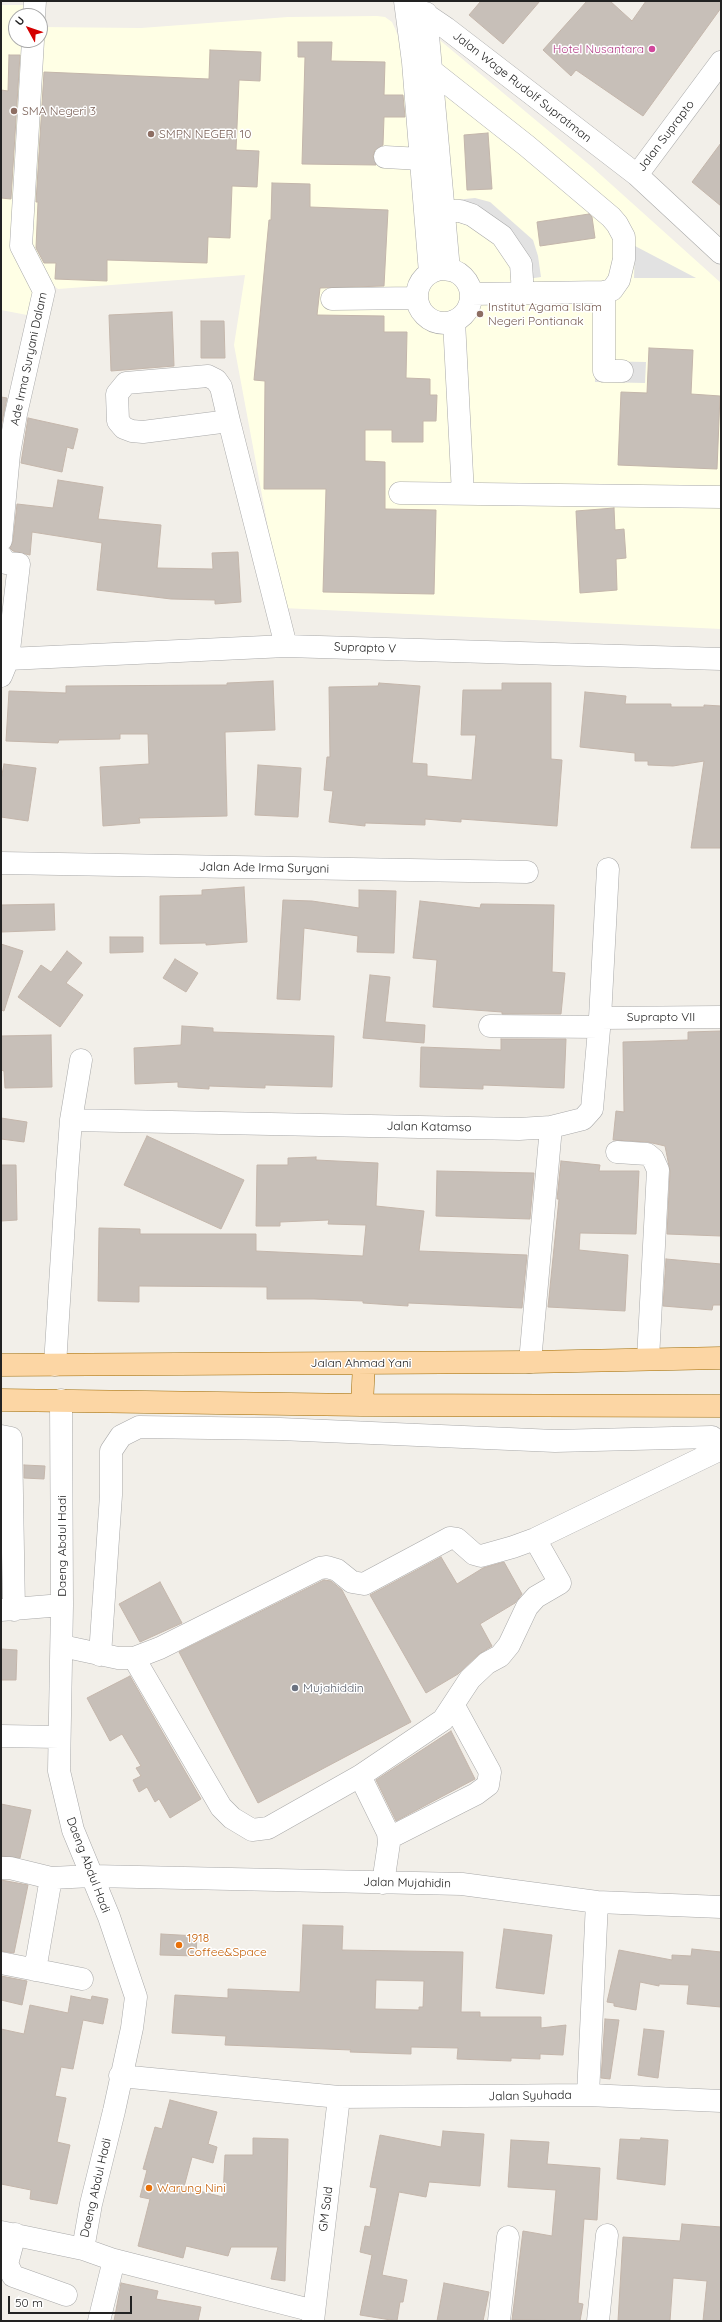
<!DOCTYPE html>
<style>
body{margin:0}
#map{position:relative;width:722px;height:2322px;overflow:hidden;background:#f2efe9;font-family:Quicksand,sans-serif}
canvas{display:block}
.frame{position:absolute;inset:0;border:2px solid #222;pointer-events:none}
.north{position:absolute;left:8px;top:8px;width:40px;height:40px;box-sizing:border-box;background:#fff;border:1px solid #a7a7a7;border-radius:50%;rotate:310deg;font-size:11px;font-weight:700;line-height:16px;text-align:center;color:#222}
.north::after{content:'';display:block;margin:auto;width:14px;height:18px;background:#d40000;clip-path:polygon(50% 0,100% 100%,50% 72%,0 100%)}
.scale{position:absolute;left:8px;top:2296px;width:124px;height:18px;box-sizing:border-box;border:2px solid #222;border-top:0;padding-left:5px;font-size:12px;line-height:14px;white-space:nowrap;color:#222;-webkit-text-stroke:3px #fff;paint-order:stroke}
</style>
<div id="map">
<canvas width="722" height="2322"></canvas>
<div class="frame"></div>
<div class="north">U</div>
<div class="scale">50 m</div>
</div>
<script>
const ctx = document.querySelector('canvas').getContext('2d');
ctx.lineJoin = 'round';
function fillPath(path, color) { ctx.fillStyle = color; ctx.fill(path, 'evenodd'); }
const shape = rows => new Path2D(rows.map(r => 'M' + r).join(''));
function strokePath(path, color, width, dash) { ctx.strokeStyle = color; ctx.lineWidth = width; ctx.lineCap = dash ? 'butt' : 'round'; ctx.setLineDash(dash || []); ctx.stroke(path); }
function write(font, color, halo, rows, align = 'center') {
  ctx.font = font + ' Quicksand,sans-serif'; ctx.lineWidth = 3; ctx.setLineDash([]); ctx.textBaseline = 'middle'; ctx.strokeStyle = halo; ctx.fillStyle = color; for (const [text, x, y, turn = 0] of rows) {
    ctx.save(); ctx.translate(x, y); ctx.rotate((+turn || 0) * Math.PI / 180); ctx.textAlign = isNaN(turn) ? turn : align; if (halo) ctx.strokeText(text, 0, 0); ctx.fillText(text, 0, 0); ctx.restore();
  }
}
const education = shape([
 [1,5,32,5,31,16,16,16,16,40,30,40,22,181,36,290,27,315,1,310],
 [377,16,385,17,392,22,410,62,436,37,592,167,721,283,721,629,283,608,234,345,245,275,58,289,39,274,26,241,41,27,141,28,288,17]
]);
const parking = shape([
 [475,198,490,202,533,240,538,256,541,277,521,280,509,255,482,230,457,222,455,200],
 [635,246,696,278,634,278],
 [596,361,646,362,645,383,595,382]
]);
const building = shape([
 [481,1,540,1,503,44,469,15,481,1],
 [587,1,610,1,632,21,646,1,721,1,721,8,643,116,576,70,571,76,543,50,587,1],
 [298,42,332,42,331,61,385,62,384,95,403,95,405,117,384,117,383,145,375,150,373,156,376,165,302,164,305,57,298,57,298,42],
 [210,50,261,52,260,81,239,80,236,150,259,151,257,187,232,186,230,238,208,237,207,263,107,260,107,281,55,279,56,263,44,263,36,248,38,202,36,202,44,72,209,79,210,50],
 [9,55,20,55,11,199,1,198,1,90,8,91,9,55],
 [488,133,492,189,467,190,464,135,488,133],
 [721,143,721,206,692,182,721,143],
 [272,183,310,184,310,207,388,210,384,286,320,288,317,315,384,316,384,332,407,332,406,378,430,379,430,395,437,395,436,421,423,421,423,442,392,442,392,430,365,430,365,461,385,462,385,509,436,510,434,594,323,592,326,489,264,489,265,381,254,380,269,220,271,220,272,183],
 [589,214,592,217,595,238,540,246,537,222,589,214],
 [172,312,174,366,111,371,109,315,172,312],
 [201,321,224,321,225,358,201,358,201,321],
 [649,348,693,350,691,394,720,396,717,469,618,465,621,392,647,393,649,348],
 [1,397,7,398,1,427,1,397],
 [28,418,78,429,73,449,67,447,62,472,21,463,28,418],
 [58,480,103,487,98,519,161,525,157,568,213,569,212,553,238,552,241,602,215,604,215,600,171,599,97,590,102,543,32,532,30,555,13,551,10,548,13,541,17,504,53,508,58,480],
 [614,508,615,530,624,529,626,558,616,559,617,590,580,593,576,511,614,508],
 [273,681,275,730,225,732,227,816,139,818,140,823,103,826,100,767,149,764,148,734,120,734,120,739,59,740,58,743,6,741,9,691,66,693,66,686,227,685,227,683,273,681],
 [379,683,420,686,412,763,427,764,427,776,472,780,476,735,461,735,463,690,502,690,502,683,551,683,551,759,562,760,557,826,461,819,461,822,425,819,425,825,365,823,365,826,329,822,333,791,324,790,327,757,330,757,329,687,378,686,379,683],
 [585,692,626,696,625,704,671,704,671,707,704,707,704,705,721,706,721,848,691,848,704,761,673,766,648,765,648,761,635,761,635,753,580,747,585,692],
 [4,764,36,768,28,821,1,817,1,780,4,764],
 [258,765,301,768,298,817,255,815,258,765],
 [244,887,247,942,206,945,206,943,160,944,160,896,202,895,202,890,244,887],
 [359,890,396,891,394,953,357,952,358,936,304,928,300,1000,277,999,283,900,312,901,359,908,359,890],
 [420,901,480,908,481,904,554,905,552,972,565,973,561,1014,502,1014,502,1012,433,1007,437,960,413,958,420,901],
 [54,904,55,930,2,932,1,905,54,904],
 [110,937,143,937,143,952,110,953,110,937],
 [1,944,23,951,4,1011,1,1010,1,944],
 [67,951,82,963,66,983,83,995,60,1027,18,997,41,965,51,972,67,951],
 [175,959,198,973,186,992,163,978,175,959],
 [370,975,390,977,385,1022,425,1025,424,1043,363,1038,370,975],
 [182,1026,213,1028,213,1032,334,1036,332,1087,265,1085,265,1088,209,1086,209,1089,178,1087,178,1082,135,1084,134,1048,181,1045,182,1026],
 [721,1031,721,1236,667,1234,670,1171,665,1146,648,1142,613,1140,616,1111,624,1112,623,1042,688,1040,688,1032,721,1031],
 [51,1035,52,1087,5,1088,4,1071,1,1070,1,1036,51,1035],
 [501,1039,566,1039,564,1088,483,1085,483,1089,420,1087,421,1047,501,1050,501,1039],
 [1,1118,27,1122,24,1142,1,1139,1,1118],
 [147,1136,244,1180,221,1229,124,1185,147,1136],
 [316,1157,316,1160,378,1163,376,1206,424,1211,419,1251,527,1255,522,1308,408,1303,408,1306,363,1303,363,1301,314,1299,267,1299,267,1287,139,1286,139,1302,98,1301,99,1228,140,1229,140,1234,256,1234,256,1251,363,1256,366,1225,328,1224,329,1220,280,1222,280,1226,256,1226,257,1165,288,1165,288,1158,316,1157],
 [561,1161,600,1165,599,1171,639,1171,636,1234,580,1233,579,1250,628,1255,625,1311,548,1307,559,1199,557,1199,561,1161],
 [1,1165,16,1165,17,1220,1,1221,1,1165],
 [437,1171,534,1173,530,1219,436,1216,437,1171],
 [666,1259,721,1264,721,1305,713,1305,712,1310,663,1306,666,1259],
 [24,1465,45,1466,44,1479,24,1478,24,1465],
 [441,1557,457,1584,483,1568,504,1562,522,1594,515,1603,480,1624,492,1646,479,1654,458,1674,426,1693,370,1595,441,1557],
 [324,1580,331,1581,342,1590,411,1722,258,1803,179,1652,324,1580],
 [160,1582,182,1623,140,1642,119,1604,160,1582],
 [1,1649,17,1650,16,1680,1,1680,1,1649],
 [130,1676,201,1799,170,1818,159,1799,155,1802,147,1787,139,1792,133,1780,141,1776,136,1768,141,1766,122,1734,110,1741,87,1698,130,1676],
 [451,1731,475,1779,396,1821,376,1780,451,1731],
 [1,1804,31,1810,20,1858,1,1856,1,1804],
 [1,1880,28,1885,14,1953,1,1951,1,1880],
 [303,1925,343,1926,342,1950,463,1952,461,2012,480,2012,480,2017,541,2017,541,2028,566,2025,563,2055,540,2054,540,2059,511,2058,511,2061,457,2059,458,2048,411,2047,411,2054,350,2052,351,2050,225,2045,226,2036,172,2033,175,1995,228,1998,228,1989,300,1992,303,1925],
 [376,1980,424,1981,423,2007,419,2007,419,2010,375,2009,376,1980],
 [504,1929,552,1935,544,1994,496,1988,504,1929],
 [161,1934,197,1936,196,1956,160,1955,161,1934],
 [692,1949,721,1952,721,2007,687,2004,689,1985,659,1984,659,1986,640,1982,636,2010,614,2006,614,2003,607,2002,619,1950,672,1960,672,1955,691,1956,692,1949],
 [1,1976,27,1981,22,2005,1,2000,1,1976],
 [71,1996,91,2000,92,1996,108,1999,103,2024,83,2020,73,2069,61,2067,55,2096,66,2098,57,2142,70,2145,57,2204,30,2199,31,2190,1,2184,1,2029,24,2034,30,2005,68,2013,71,1996],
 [605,2019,619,2020,610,2079,601,2078,605,2019],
 [644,2029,664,2031,658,2078,638,2075,644,2029],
 [170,2100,217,2112,208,2144,217,2147,213,2163,192,2157,184,2187,223,2197,225,2155,253,2155,253,2138,288,2139,285,2281,271,2279,278,2247,231,2247,228,2256,186,2246,183,2258,138,2246,150,2199,140,2197,147,2170,143,2169,155,2127,162,2129,170,2100],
 [443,2131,484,2134,480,2186,429,2182,426,2197,399,2192,382,2275,407,2280,403,2302,400,2302,397,2321,360,2315,372,2255,360,2252,365,2226,370,2227,377,2188,370,2187,380,2135,441,2147,443,2131],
 [641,2138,668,2140,665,2185,617,2179,620,2139,640,2140,641,2138],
 [511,2140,549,2142,547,2164,600,2168,597,2220,584,2219,578,2303,583,2304,580,2321,512,2320,523,2231,552,2236,556,2190,508,2187,511,2140],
 [682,2224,721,2227,721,2321,703,2321,707,2281,673,2278,670,2321,618,2321,623,2237,680,2241,682,2224],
 [121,2283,158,2291,156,2299,201,2307,198,2321,114,2321,121,2283],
 [444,2283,489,2292,483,2321,437,2321,444,2283]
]);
const minor = shape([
 [405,1,413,62,430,273],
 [406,1,446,28,637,175,721,253],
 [426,13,449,270],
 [34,16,35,1],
 [432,71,527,146,611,217,617,224,624,237,624,259,619,280,612,290,604,292,471,294],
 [385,157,421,159],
 [637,175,721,62],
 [444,211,460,211,472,215,502,236,521,264,523,294],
 '417 296a27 27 0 1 1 54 0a27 27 0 1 1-54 0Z',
 [604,292,604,371,622,371],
 [332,299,417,298],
 [454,321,463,494],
 [229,421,221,387,216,380,208,376,126,383,117,394,118,421,124,428,132,431,143,432,229,421,286,646],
 [400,493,721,497],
 [1,540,9,454,16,414,44,291,21,246,33,40],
 [1,556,6,563,19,564,8,659,1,676],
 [8,659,286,646,721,659],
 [1,863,527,872],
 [600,1018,721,1017],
 [490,1026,599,1027],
 [71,1120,519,1129,551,1127,530,1362],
 [551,1127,583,1119,592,1109,600,1018,608,869],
 [617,1152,647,1154,653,1159,658,1170,648,1359],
 [55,1365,67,1174,71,1120,81,1060],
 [61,1400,62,1605,59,1771,73,1830,109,1917,136,1997,132,2028,114,2111,91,2204,83,2249],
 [1,1436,11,1438,14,1610],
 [1,1610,62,1605],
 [62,1646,118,1658,134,1658,160,1648,320,1568,327,1567,337,1570,352,1582,364,1584,450,1538,457,1539,474,1554,481,1556,513,1547,535,1539,717,1451],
 [100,1655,111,1495,111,1451,121,1436,139,1427,280,1429,555,1441,712,1437],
 [134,1658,221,1807,232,1818,252,1830,268,1828,360,1776,443,1720,470,1679,487,1663,500,1656,509,1645,527,1607,536,1597,560,1583,535,1539],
 [1,1736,59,1737],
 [360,1776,388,1833,389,1843,383,1883],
 [389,1838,476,1794,488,1785,490,1772,454,1706],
 [1,1868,10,1868,51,1878,92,1876,462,1884,597,1902,721,1907],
 [1,1963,82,1979],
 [35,1970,51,1878],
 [120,2076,339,2097,588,2095,721,2101],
 [588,2095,597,1902],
 [1,2232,83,2249,114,2260,314,2311],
 [15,2234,7,2264,13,2276,66,2295],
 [99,2321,114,2260],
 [313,2321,339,2097],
 [499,2321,508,2237],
 [598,2321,607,2235]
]);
const major = shape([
 [1,1365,530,1362,721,1358],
 [1,1400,362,1405,721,1406],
 [362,1405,364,1363]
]);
const markers = [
 [652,49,4,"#d1479c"],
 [14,111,4,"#8d6e63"],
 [151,134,4,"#8d6e63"],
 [480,314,4,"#8d6e63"],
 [295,1688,4,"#6b7280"],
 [179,1945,4,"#e8710a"],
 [149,2188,4,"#e8710a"]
];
const hotelNames = [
 ["Hotel Nusantara",644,49]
];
const streetNames = [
 ["Jalan Wage Rudolf Supratman",522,87,38],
 ["Jalan Suprapto",666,136,-53],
 ["Ade Irma Suryani Dalam",29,359,-78],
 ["Suprapto V",365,648,2],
 ["Jalan Ade Irma Suryani",264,868,1],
 ["Suprapto VII",661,1017],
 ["Jalan Katamso",429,1127,1],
 ["Jalan Ahmad Yani",361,1363],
 ["Daeng Abdul Hadi",62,1546,-90],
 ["Daeng Abdul Hadi",88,1865,69],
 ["Jalan Mujahidin",407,1883,1],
 ["Jalan Syuhada",530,2096,-1],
 ["Daeng Abdul Hadi",96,2188,-77],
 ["GM Said",326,2209,-83]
];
const educationNames = [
 ["SMA Negeri 3",22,111],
 ["SMPN NEGERI 10",159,134],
 ["Institut Agama Islam",488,307],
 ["Negeri Pontianak",488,321]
];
const worshipNames = [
 ["Mujahiddin",303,1688]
];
const foodNames = [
 ["1918",187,1938],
 ["Coffee&Space",187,1952],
 ["Warung Nini",157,2188]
];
fillPath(education, '#ffffe5');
fillPath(parking, '#e2e2e2');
fillPath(building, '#c7bfb8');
strokePath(building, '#c4b6ab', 1);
strokePath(minor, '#a9a9a9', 23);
strokePath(major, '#a06b00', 23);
strokePath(minor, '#fff', 22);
strokePath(major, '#fcd6a4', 22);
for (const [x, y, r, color] of markers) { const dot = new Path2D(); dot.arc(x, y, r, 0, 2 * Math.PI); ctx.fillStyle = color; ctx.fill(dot); strokePath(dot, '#fff', 1.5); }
write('12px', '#b23c85', '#fff', hotelNames, 'right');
write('12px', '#222', '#fff', streetNames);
write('12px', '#785e54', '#fff', educationNames, 'left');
write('12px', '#5b616d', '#fff', worshipNames, 'left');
write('12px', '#c56008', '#fff', foodNames, 'left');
</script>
